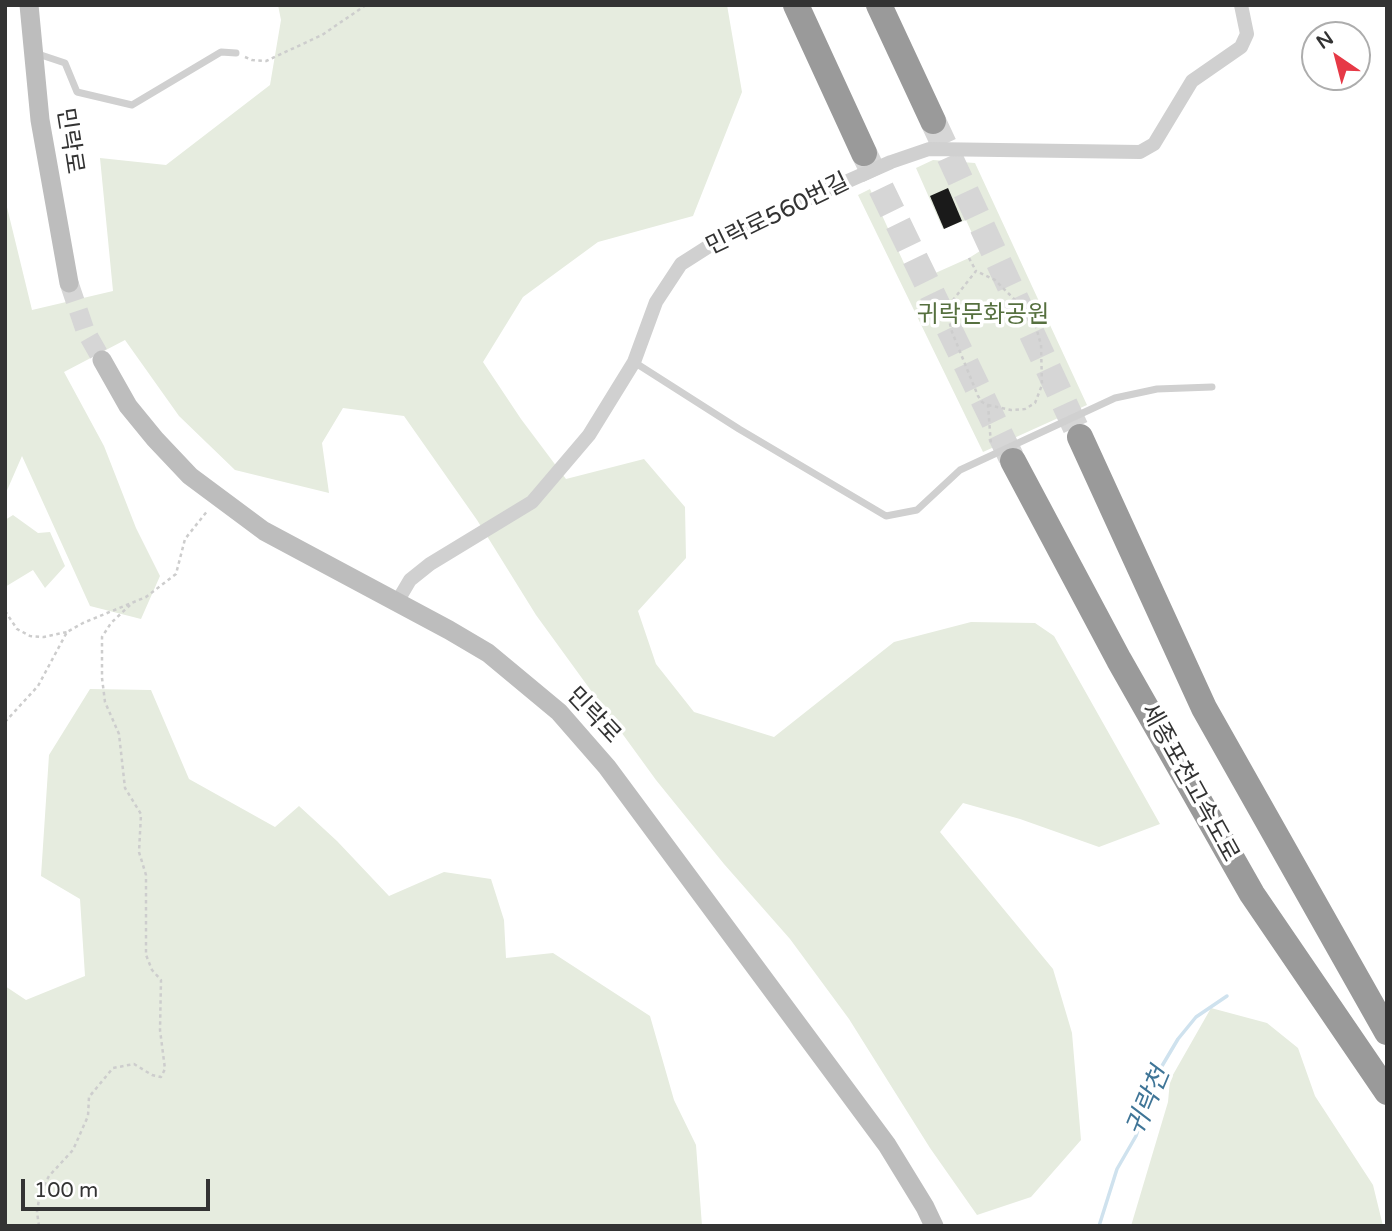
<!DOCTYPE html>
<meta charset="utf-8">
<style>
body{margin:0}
#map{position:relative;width:1392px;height:1231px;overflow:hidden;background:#fff;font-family:"Varela Round",sans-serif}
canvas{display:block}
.frame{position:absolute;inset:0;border:7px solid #333;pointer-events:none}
.north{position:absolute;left:1301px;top:21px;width:70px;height:70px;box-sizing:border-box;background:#fff;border:2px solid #adadad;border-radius:50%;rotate:325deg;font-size:19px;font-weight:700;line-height:28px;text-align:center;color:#333}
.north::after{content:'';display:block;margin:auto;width:24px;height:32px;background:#e63946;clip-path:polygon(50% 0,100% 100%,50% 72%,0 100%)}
.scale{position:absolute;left:21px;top:1179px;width:189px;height:32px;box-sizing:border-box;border:4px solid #333;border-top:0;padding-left:9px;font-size:21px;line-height:24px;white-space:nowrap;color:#333;-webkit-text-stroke:5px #fff;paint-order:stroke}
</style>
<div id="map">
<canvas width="1392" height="1231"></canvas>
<div class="frame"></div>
<div class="north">N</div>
<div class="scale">100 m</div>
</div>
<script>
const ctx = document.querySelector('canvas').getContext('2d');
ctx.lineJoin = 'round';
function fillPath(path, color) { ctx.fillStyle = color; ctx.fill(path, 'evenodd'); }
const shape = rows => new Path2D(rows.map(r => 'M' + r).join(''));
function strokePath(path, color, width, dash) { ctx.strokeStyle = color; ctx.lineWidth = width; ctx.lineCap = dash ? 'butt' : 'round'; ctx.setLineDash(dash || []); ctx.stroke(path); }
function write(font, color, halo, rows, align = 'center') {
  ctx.font = font + ' "Varela Round","Noto Sans KR",sans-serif'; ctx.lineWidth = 7; ctx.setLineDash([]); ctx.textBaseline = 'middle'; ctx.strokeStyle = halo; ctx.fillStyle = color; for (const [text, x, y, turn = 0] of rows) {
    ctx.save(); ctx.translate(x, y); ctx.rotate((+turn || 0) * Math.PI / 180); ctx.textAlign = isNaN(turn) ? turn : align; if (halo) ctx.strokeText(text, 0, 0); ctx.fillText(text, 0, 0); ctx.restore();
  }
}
const green = shape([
 [278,5,727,5,742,92,693,216,598,242,523,297,483,362,521,419,566,479,644,459,685,507,686,558,638,611,656,664,694,712,774,737,894,642,971,622,1035,623,1054,636,1160,824,1099,847,1020,819,963,803,940,832,1053,969,1072,1033,1081,1140,1031,1197,977,1215,930,1148,849,1019,790,939,724,864,656,780,536,615,477,520,404,416,343,408,322,443,329,493,235,470,179,416,125,340,64,372,104,446,136,528,160,576,141,619,90,606,22,456,5,495,5,199,32,310,113,291,100,158,166,165,270,85,281,20],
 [933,160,975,163,1087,405,983,452,858,195,870,189,913,283,969,258,980,251,966,220,943,229,916,168],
 [13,515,38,533,50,532,65,566,45,588,33,570,5,587,5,520],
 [90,689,151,690,189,779,275,827,299,806,337,841,389,896,444,872,491,879,504,920,506,958,553,953,650,1016,674,1100,696,1145,702,1226,5,1226,5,986,26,1000,85,976,80,899,41,876,49,755],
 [1211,1008,1267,1023,1298,1048,1315,1096,1373,1185,1383,1226,1131,1226,1168,1102,1170,1080]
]);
const stream = shape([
 [1099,1226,1117,1169,1136,1136,1156,1076,1178,1039,1196,1017,1227,996]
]);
const building = shape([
 [948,188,962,221,944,229,930,196]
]);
const secondaryTunnel = shape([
 [69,283,85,330,102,360]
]);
const highwayTunnel = shape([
 [933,121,1080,437],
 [864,153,1013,461]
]);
const path = shape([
 [245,57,252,60,266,61,322,35,366,5],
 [969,258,976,271],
 [988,405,1011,410,1025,409,1035,403,1042,385,1041,345,1036,327,1024,309,995,280,976,271,949,305,948,316,952,332,978,396,982,402,988,405,991,445],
 [5,611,17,629,30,636,44,637,67,632],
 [5,722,38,686,67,632,83,623,146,597,176,574,185,539,208,510],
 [39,1226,37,1212,40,1193,49,1176,73,1150,88,1116,89,1097,113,1068,134,1064,152,1075,161,1077,165,1069,160,1030,161,980,152,970,146,955,146,875,139,852,141,814,125,788,119,734,105,702,102,678,102,637,111,623,130,605]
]);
const lane = shape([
 [35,53,65,63,77,92,132,105,221,52,236,53],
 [634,362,739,429,886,516,917,510,960,470,1115,398,1157,389,1212,387]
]);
const street = shape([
 [397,602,410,580,430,564,532,502,589,435,634,362,656,302,681,264,728,234,891,162,929,149,1140,152,1154,144,1192,81,1241,47,1247,34,1241,5]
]);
const secondary = shape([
 [29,5,40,120,69,283],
 [102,360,128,406,155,439,190,476,264,531,449,630,488,653,559,712,607,767,887,1145,925,1207,934,1226]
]);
const highway = shape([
 [796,5,864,153],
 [879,5,933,121],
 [1080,437,1204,708,1387,1032],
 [1013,461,1119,660,1252,894,1387,1092]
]);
const streetNames = [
 ["민락로",69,141,81],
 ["민락로560번길",778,215,-26],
 ["민락로",593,716,47],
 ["세종포천고속도로",1189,783,61]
];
const parkNames = [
 ["귀락문화공원",983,316]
];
const waterNames = [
 ["귀락천",1149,1102,-67]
];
fillPath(green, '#e6ecdf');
strokePath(stream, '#cfe2ee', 3.5);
fillPath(building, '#1a1a1a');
strokePath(secondaryTunnel, '#d6d6d6', 19, [19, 10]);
strokePath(highwayTunnel, '#d6d6d6', 26, [26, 13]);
strokePath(path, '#cdcdcd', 2.5, [3.5, 3.5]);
strokePath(lane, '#d0d0d0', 7);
strokePath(street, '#d0d0d0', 14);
strokePath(secondary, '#bdbdbd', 19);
strokePath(highway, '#9a9a9a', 26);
write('24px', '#333', '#fff', streetNames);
write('24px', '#56703f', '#fff', parkNames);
write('italic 26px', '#3f7597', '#fff', waterNames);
</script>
